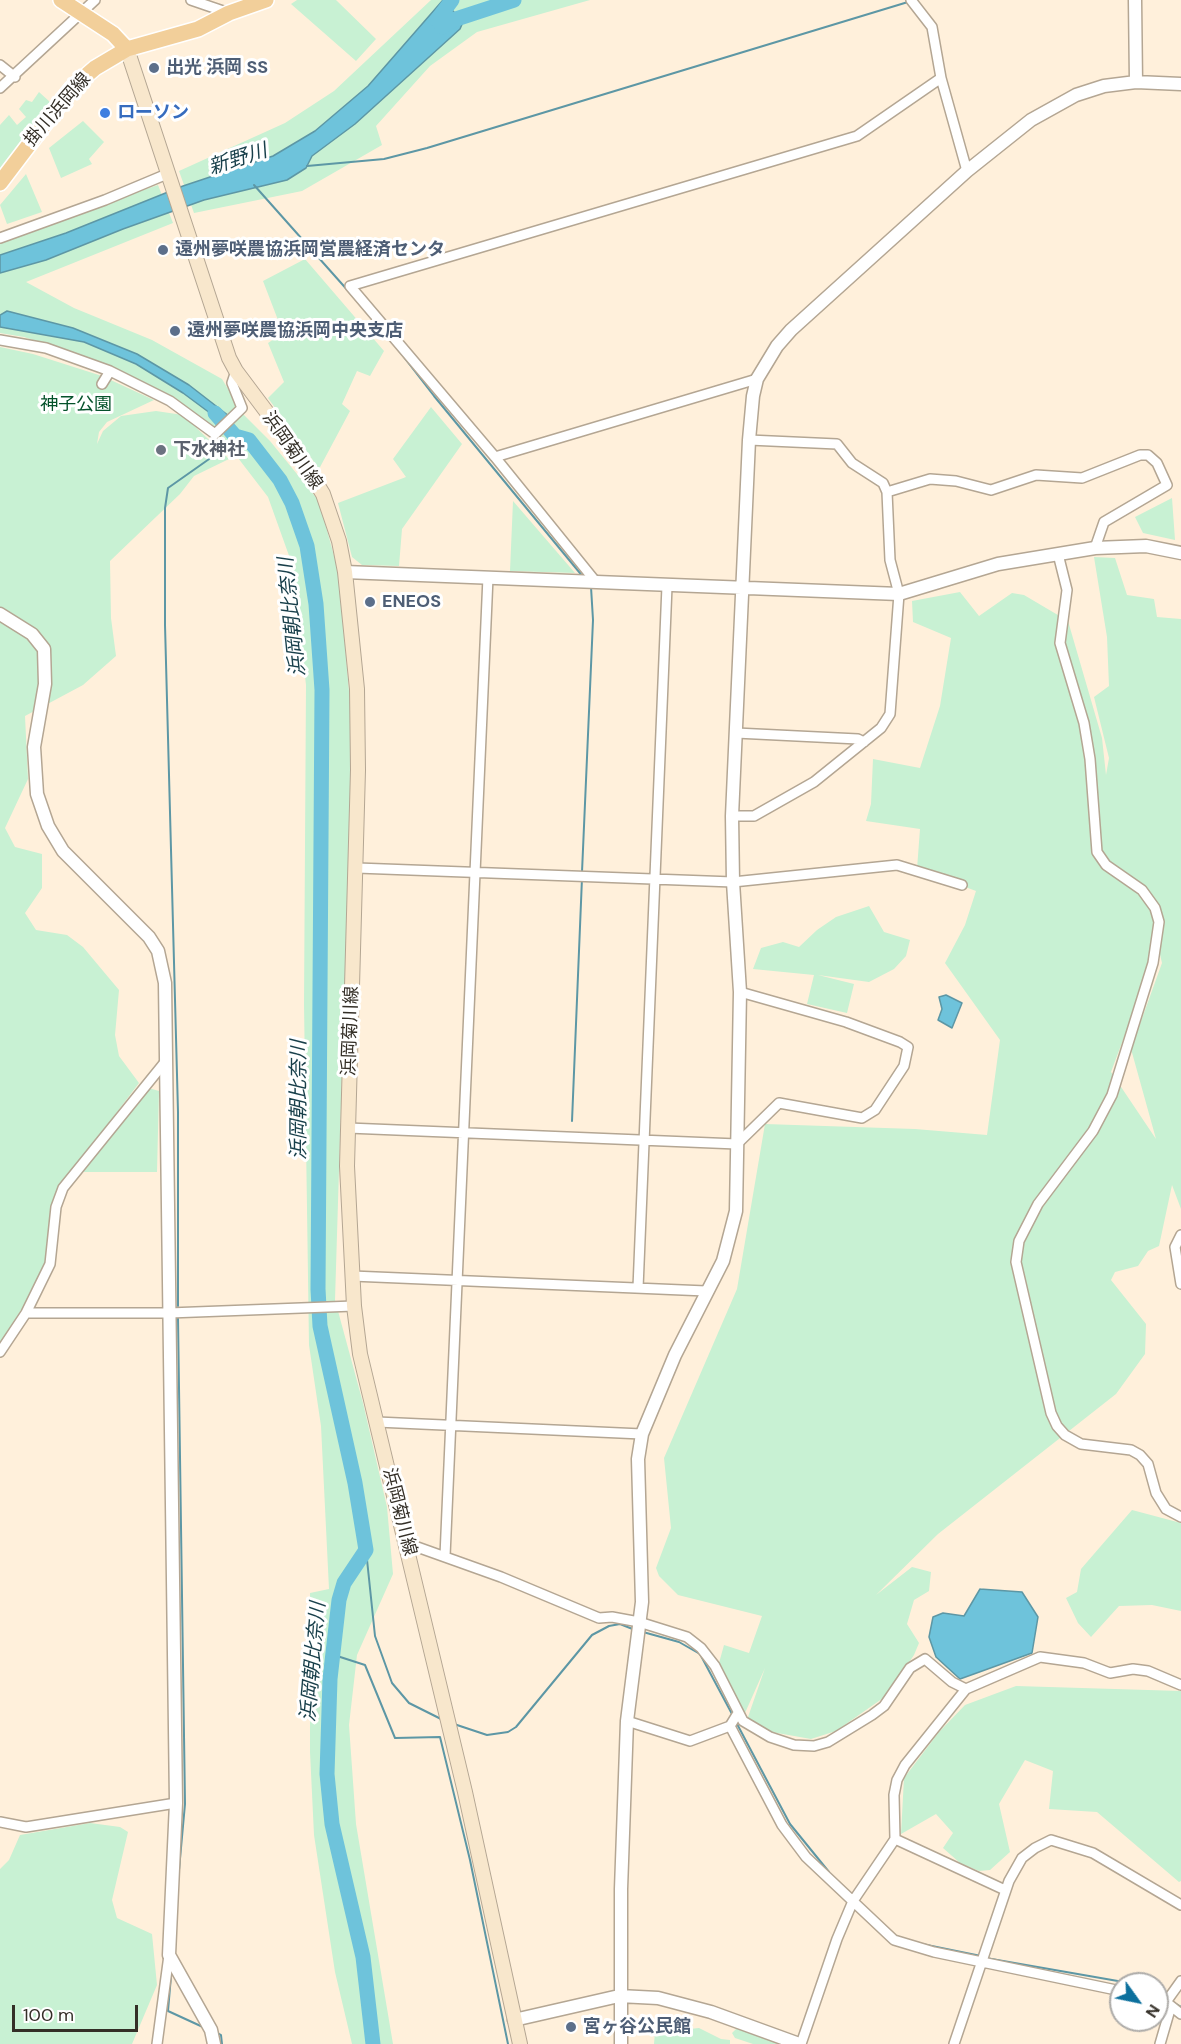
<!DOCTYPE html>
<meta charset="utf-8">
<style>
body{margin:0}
#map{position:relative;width:1181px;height:2044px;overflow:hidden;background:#fff0db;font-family:"DM Sans",sans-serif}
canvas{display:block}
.north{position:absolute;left:1109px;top:1972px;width:60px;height:60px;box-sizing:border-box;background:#fff;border:2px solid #aeaca9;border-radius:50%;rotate:123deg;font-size:16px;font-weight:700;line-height:24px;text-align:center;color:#342f27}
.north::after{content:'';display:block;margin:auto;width:21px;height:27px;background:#0c709d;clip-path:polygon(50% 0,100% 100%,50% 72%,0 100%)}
.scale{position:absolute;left:12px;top:2005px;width:126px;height:27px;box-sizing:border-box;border:3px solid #342f27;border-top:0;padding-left:8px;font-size:18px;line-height:21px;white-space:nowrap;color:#342f27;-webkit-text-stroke:4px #fff;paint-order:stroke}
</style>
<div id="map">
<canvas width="1181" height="2044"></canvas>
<div class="north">N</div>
<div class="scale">100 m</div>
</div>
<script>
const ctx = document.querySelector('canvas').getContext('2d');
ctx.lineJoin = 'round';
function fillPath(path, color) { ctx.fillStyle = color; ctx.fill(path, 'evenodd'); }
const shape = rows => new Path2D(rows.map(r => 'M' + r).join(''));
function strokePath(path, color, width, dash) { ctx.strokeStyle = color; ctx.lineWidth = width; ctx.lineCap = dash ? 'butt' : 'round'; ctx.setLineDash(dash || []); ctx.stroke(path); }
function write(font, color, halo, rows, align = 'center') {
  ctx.font = font + ' "DM Sans","Noto Sans JP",sans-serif'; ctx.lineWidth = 6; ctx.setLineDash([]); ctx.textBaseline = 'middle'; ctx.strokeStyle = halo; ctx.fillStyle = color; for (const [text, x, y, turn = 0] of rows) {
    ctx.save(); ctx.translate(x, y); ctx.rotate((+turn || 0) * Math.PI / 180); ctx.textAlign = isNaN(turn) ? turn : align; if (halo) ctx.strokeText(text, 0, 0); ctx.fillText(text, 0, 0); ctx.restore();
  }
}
const green = shape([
 [297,0,336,0,376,39,356,61,291,4],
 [431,0,590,0,477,32,430,66,376,126,382,145,302,191,194,213,179,171,285,123,334,91],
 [39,92,50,102,0,168,0,125,9,115,17,125,26,117,19,109,26,100,32,102],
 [83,121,104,142,89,159,92,164,61,178,49,148],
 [26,174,42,212,7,224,0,205],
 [158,185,173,223,26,282,74,308,152,340,222,379,243,414,270,441,319,501,339,574,351,715,353,853,344,1006,335,1300,363,1403,387,1507,393,1574,357,1655,349,1725,356,1824,393,2044,352,2044,335,1972,314,1835,310,1752,310,1593,329,1589,321,1426,309,1345,304,1004,306,685,292,564,268,497,215,428,174,397,111,366,24,337,0,333,0,239],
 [305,259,384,351,370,376,357,371,342,404,350,411,319,469,268,398,284,382,268,343,283,333,263,281],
 [0,347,33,354,102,376,154,400,107,422,99,432,97,444,103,431,121,416,156,411,183,415,229,459,194,476,180,494,110,561,111,618,116,656,83,685,25,716,28,779,5,828,15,847,42,854,42,888,25,913,36,930,67,935,83,947,119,990,115,1035,119,1056,139,1083,55,1194,48,1268,0,1343],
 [431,407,462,444,402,529,399,566,362,565,352,557,338,503,406,477,393,459],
 [1172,498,1175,540,1143,533,1135,517],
 [513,501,575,573,510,571],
 [1094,557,1115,558,1127,595,1154,599,1157,617,1181,619,1181,1209,1172,1185,1159,1246,1148,1251,1138,1266,1115,1272,1111,1280,1146,1324,1145,1354,1116,1394,938,1534,876,1595,912,1567,931,1572,929,1591,914,1600,907,1624,919,1643,914,1655,886,1696,836,1731,811,1739,766,1731,748,1717,765,1668,745,1713,719,1663,724,1645,749,1653,762,1616,678,1595,659,1576,656,1568,671,1528,664,1458,737,1289,765,1124,915,1129,987,1135,1000,1040,945,963,965,925,976,891,917,869,920,829,866,821,871,804,873,759,920,768,940,706,951,638,913,622,912,601,960,592,979,616,1012,593,1024,595,1068,621,1102,738,1106,775,1109,758,1094,697,1109,686,1107,637],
 [1158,946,1162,963,1131,1049,1156,1139,1111,1072],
 [869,906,884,932,910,940,906,956,894,969,869,982,818,975,854,984,847,1013,807,1004,814,975,753,969,761,948,783,942,799,947,817,930,836,917],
 [145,1087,159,1091,157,1172,77,1172],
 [1132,1510,1181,1523,1181,1611,1152,1605,1119,1606,1091,1637,1078,1623,1066,1598,1077,1592,1081,1569],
 [1016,1686,1181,1691,1181,1881,1179,1882,1097,1812,1049,1809,1053,1771,1025,1760,999,1804,1010,1852,990,1870,979,1871,960,1863,943,1848,953,1833,936,1814,901,1834,904,1778,939,1732,965,1705],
 [90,1823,120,1827,128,1832,112,1900,117,1918,152,1934,157,1985,132,2044,0,2044,0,1869,9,1860,20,1835],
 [656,2021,671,2031,699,2028,721,2039,730,2040,730,2044,654,2044],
 [737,2028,786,2044,753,2044,735,2038,732,2033]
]);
const water = shape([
 [443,0,463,22,460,29,355,124,312,156,306,168,287,180,204,200,123,229,46,260,0,273,0,255,66,233,183,186,273,156,315,131,368,86,443,0],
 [7,311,73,328,137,354,189,385,229,416,222,422,183,393,136,364,84,342,0,327,0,315,7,311],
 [946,995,962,1003,952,1028,938,1020,942,1009,939,997,946,995],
 [980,1589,1022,1592,1038,1617,1032,1653,960,1679,936,1657,929,1637,933,1617,943,1613,964,1616,980,1589]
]);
const stream = shape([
 [307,166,384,159,427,148,908,2],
 [254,185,358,302],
 [400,352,434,396,584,578],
 [582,872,593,620,591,587],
 [572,1121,582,878],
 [178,1306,178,1112,165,625,165,508,168,488,212,457,235,436],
 [178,1318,185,1804,178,1881],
 [366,1550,375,1636,392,1683,409,1703,443,1720],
 [643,1632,679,1642,700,1654,732,1714],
 [334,1655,365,1665,395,1738,440,1737,470,1860,508,2044],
 [736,1722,790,1824,829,1872],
 [454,1724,487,1735,508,1732,516,1727,592,1635,609,1626,620,1624,635,1630],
 [922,1944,981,1956],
 [986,1958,1135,1984],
 [171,1976,168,2011,205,2028],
 [1157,1992,1166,1998],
 [1171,2001,1181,2007],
 [216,2032,221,2035,222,2044]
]);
const river = shape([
 [437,20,452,0],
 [442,27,453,20,514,0],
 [215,413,235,436,249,440,280,480,292,503,307,546,316,604,322,690,318,1289,320,1326,355,1483,366,1550,344,1583,339,1600,330,1679,327,1774,332,1824,363,1957,373,2044]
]);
const minor = shape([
 [191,0,229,13],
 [911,0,932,27,941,78,967,171],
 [0,65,15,77],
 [0,88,95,0],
 [0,238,105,200,167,174],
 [0,340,46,348,110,371,170,401,215,434,242,408,232,383,236,371],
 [102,384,110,371],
 [495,457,757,379],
 [887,492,930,479,956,481,991,490,1036,475,1082,478,1140,455,1148,455,1157,463,1167,485,1104,522,1095,548],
 [1058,554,1067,590,1060,643,1084,723,1090,759,1097,852,1106,865,1142,890,1155,908,1159,922,1153,963,1112,1095,1093,1131,1038,1204,1019,1241,1016,1262,1051,1413,1057,1426,1065,1435,1081,1444,1131,1450,1140,1455,1148,1464,1156,1493,1166,1509,1181,1517],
 [596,582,495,457,350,286,857,136,941,78],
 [736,733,858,739,864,742],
 [732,816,754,816,814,782,881,728,890,714,899,594,890,560,887,492,883,483,852,463,837,444,749,440],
 [357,868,733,882,897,865,962,885],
 [348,1128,737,1144,779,1103,862,1118,875,1110,904,1066,908,1047,900,1042,846,1022,740,992],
 [1181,1235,1175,1247,1181,1284],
 [352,1276,706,1291],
 [638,1288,667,586],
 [26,1313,169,1313,354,1306],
 [0,1352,26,1313,50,1264,56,1207,63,1188,165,1062],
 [377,1422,642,1434],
 [406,1543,501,1577,599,1618,612,1617,639,1622,687,1637,701,1648,715,1666,743,1721,770,1737,794,1745,814,1746,828,1742,872,1715,884,1706,910,1668,925,1659,952,1682,966,1689],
 [445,1556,488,577],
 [627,1721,690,1741,730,1726,738,1713],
 [730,1726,782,1825,806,1857,894,1940,934,1952,1121,1991],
 [0,1822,26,1827,176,1803],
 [895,1839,1005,1890],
 [1157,2000,1166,2002,1181,2014],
 [1166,2002,1181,1981],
 [157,2044,169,1955],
 [801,2044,837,1939,853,1901,895,1839,894,1795,897,1780,905,1765,966,1689,1040,1657,1084,1663,1110,1673,1133,1669,1148,1671,1181,1685],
 [954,2044,1009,1881,1022,1858,1035,1848,1051,1840,1093,1853,1181,1905],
 [1160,2044,1171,2006]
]);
const tertiary = shape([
 [1135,0,1136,82],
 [345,572,899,594,998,564,1095,548,1146,546,1181,553],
 [0,614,32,634,44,649,45,684,34,747,37,794,48,826,63,851,149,937,158,951,165,983,176,1803,169,1955,211,2030,214,2044],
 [514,2020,619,1996,658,1998,711,2012,799,2044],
 [621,2044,621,1889,627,1721,642,1602,638,1459,642,1434,675,1355,723,1261,736,1211,740,992,733,882,732,816,749,440,753,396,757,379,777,346,791,330,967,171,1031,120,1076,95,1104,86,1136,82,1181,84]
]);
const secondary = shape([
 [127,49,229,358,236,371,299,455,323,494,339,541,345,572,357,689,358,770,347,1166,354,1306,360,1354,465,1792,520,2044]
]);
const primary = shape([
 [61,0,113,34,127,49],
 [0,183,72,88,95,68,127,49,198,29,229,13,266,0]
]);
const markers = [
 [154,68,6,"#5c6f8a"],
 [105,113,6,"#3f7fe0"],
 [163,250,6,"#5c6f8a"],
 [175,331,6,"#5c6f8a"],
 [161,450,6,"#6b7280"],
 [370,602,6,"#5c6f8a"],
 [571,2027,6,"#5c6f8a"]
];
const serviceNames = [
 ["出光 浜岡 SS",166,68],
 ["遠州夢咲農協浜岡営農経済センタ",175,250],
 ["遠州夢咲農協浜岡中央支店",187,331],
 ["ENEOS",382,602],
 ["宮ヶ谷公民館",583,2027]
];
const streetNames = [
 ["掛川浜岡線",58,110,-49],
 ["浜岡菊川線",292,451,55],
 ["浜岡菊川線",351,1031,-88],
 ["浜岡菊川線",399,1512,76]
];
const shopNames = [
 ["ローソン",117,113]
];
const parkNames = [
 ["神子公園",76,405]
];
const worshipNames = [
 ["下水神社",173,450]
];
const waterNames = [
 ["新野川",238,160,-18],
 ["浜岡朝比奈川",293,617,-96],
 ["浜岡朝比奈川",300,1100,-90],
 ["浜岡朝比奈川",314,1662,-85]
];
fillPath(green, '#c8f1d3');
fillPath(water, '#6ec3db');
strokePath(water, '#5d97a5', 1.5);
strokePath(stream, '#5d97a5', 2);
strokePath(river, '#6ec3db', 15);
strokePath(minor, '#b4a693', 12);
strokePath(tertiary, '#b4a693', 15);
strokePath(secondary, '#b4a693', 16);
strokePath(primary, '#fff', 18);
strokePath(minor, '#fff', 9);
strokePath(tertiary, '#fff', 12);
strokePath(secondary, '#f8e7cc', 14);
strokePath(primary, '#f2cf9a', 15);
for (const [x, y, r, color] of markers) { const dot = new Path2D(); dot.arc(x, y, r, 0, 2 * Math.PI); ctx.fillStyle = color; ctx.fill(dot); strokePath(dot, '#fff', 2); }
write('bold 18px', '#4e5e75', '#fff', serviceNames, 'left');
write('18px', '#342f27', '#fff', streetNames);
write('bold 18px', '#366cbe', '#fff', shopNames, 'left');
write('18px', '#05522b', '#fff', parkNames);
write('bold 18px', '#5b616d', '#fff', worshipNames, 'left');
write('italic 20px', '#183f4a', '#fff', waterNames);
</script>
